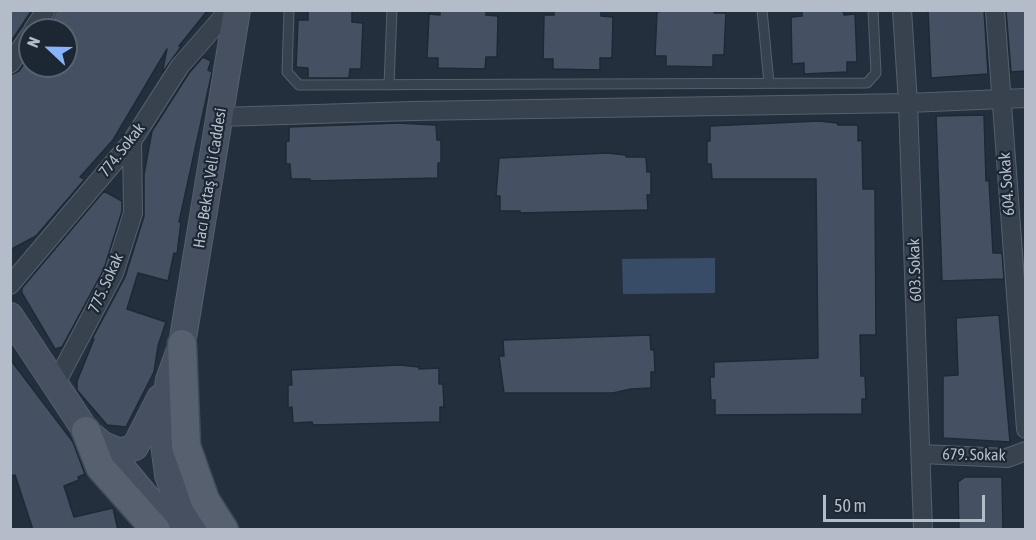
<!DOCTYPE html>
<meta charset="utf-8">
<style>
body{margin:0}
#map{position:relative;width:1036px;height:540px;overflow:hidden;background:#242f3e;font-family:"Asap Condensed",sans-serif}
canvas{display:block}
.frame{position:absolute;inset:0;border:12px solid #b4bcc9;pointer-events:none}
.north{position:absolute;left:18px;top:18px;width:60px;height:60px;box-sizing:border-box;background:#1d2633;border:2px solid #59626f;border-radius:50%;rotate:292deg;font-size:16px;font-weight:700;line-height:24px;text-align:center;color:#b4bcc9}
.north::after{content:'';display:block;margin:auto;width:21px;height:27px;background:#8ab4f8;clip-path:polygon(50% 0,100% 100%,50% 72%,0 100%)}
.scale{position:absolute;left:823px;top:495px;width:162px;height:27px;box-sizing:border-box;border:3px solid #b4bcc9;border-top:0;padding-left:8px;font-size:18px;line-height:21px;white-space:nowrap;color:#b4bcc9;-webkit-text-stroke:4px #1d2633;paint-order:stroke}
</style>
<div id="map">
<canvas width="1036" height="540"></canvas>
<div class="frame"></div>
<div class="north">N</div>
<div class="scale">50 m</div>
</div>
<script>
const ctx = document.querySelector('canvas').getContext('2d');
ctx.lineJoin = 'round';
function fillPath(path, color) { ctx.fillStyle = color; ctx.fill(path, 'evenodd'); }
const shape = rows => new Path2D(rows.map(r => 'M' + r).join(''));
function strokePath(path, color, width, dash) { ctx.strokeStyle = color; ctx.lineWidth = width; ctx.lineCap = dash ? 'butt' : 'round'; ctx.setLineDash(dash || []); ctx.stroke(path); }
function write(font, color, halo, rows, align = 'center') {
  ctx.font = font + ' "Asap Condensed",sans-serif'; ctx.lineWidth = 4.5; ctx.setLineDash([]); ctx.textBaseline = 'middle'; ctx.strokeStyle = halo; ctx.fillStyle = color; for (const [text, x, y, turn = 0] of rows) {
    ctx.save(); ctx.translate(x, y); ctx.rotate((+turn || 0) * Math.PI / 180); ctx.textAlign = isNaN(turn) ? turn : align; if (halo) ctx.strokeText(text, 0, 0); ctx.fillText(text, 0, 0); ctx.restore();
  }
}
const water = shape([
 [715,258,715,293,623,294,622,259]
]);
const building = shape([
 [10,10,32,10,10,43,10,10],
 [57,10,208,10,179,46,181,47,162,73,167,49,113,140,80,177,85,179,36,236,10,250,10,75,19,71,30,55,30,66,66,66,66,30,46,30,57,10],
 [308,10,352,11,352,22,363,23,361,69,350,69,349,78,308,78,308,68,296,67,298,20,308,20,308,10],
 [440,10,486,10,486,15,498,16,497,57,486,57,485,69,438,68,438,58,427,58,429,14,440,15,440,10],
 [554,10,601,10,601,16,613,17,612,58,600,58,600,70,553,69,553,59,543,59,544,15,554,15,554,10],
 [667,10,714,10,714,13,726,13,724,55,713,55,713,67,666,66,666,56,655,56,657,12,667,10],
 [802,10,843,10,844,15,855,14,857,62,847,62,847,72,804,74,804,63,792,64,791,17,802,16,802,10],
 [928,10,984,10,988,74,931,78,928,10],
 [1006,10,1026,10,1026,71,1011,72,1006,10],
 [203,57,211,61,208,70,212,72,179,222,181,222,177,254,174,253,168,281,138,273,127,309,166,322,158,346,154,372,126,427,107,425,77,390,77,381,94,339,92,339,125,277,144,216,144,174,152,131,189,73,203,57],
 [984,115,986,181,989,180,993,253,1002,253,1004,279,942,281,936,116,984,115],
 [819,121,837,123,838,125,858,125,858,141,862,140,863,189,875,189,876,335,860,335,861,376,865,376,866,399,862,399,862,414,715,415,715,400,711,400,710,377,714,377,714,362,818,358,816,179,712,179,711,164,707,164,707,141,710,141,710,126,819,121],
 [398,123,436,125,437,140,441,140,441,163,438,163,438,178,310,181,310,179,291,179,290,164,286,164,286,141,289,141,289,127,398,123],
 [607,153,626,155,626,157,646,157,647,172,651,172,651,195,647,195,648,210,520,213,520,211,500,211,500,196,496,196,499,158,607,153],
 [104,191,122,201,122,211,104,269,62,347,55,349,22,293,22,288,104,191],
 [999,315,1010,442,943,438,943,376,958,375,956,318,999,315],
 [650,335,651,350,654,349,655,372,651,372,651,388,631,389,613,393,504,393,499,356,504,356,503,340,650,335],
 [10,359,73,442,85,474,78,477,79,480,64,486,74,517,113,508,118,530,33,530,15,475,10,476,10,359],
 [400,365,419,367,419,369,439,368,439,384,443,384,444,407,440,407,440,422,313,425,312,422,293,423,292,407,288,408,288,385,292,385,291,370,400,365],
 [965,477,1002,477,1003,530,959,530,958,482,965,477]
]);
const lane = shape([
 [289,10,287,72,299,85,867,83,876,73,873,10],
 [762,10,769,83],
 [389,85,392,10]
]);
const street = shape([
 [902,10,908,103,923,530],
 [995,10,1026,429],
 [33,30,46,10],
 [10,64,30,35],
 [220,117,412,111,908,103,1026,98],
 [10,285,132,141,180,66,229,10],
 [56,383,114,273,133,213,132,141],
 [922,454,1007,458,1026,451]
]);
const secondary = shape([
 [10,316,86,431,103,445,174,530],
 [103,445,120,452,135,447,160,398],
 [192,530,177,501,168,475,163,437,164,413,169,380,182,344,237,10]
]);
const primary = shape([
 [182,344,186,446,205,500,224,530],
 [86,431,100,467,156,530]
]);
const streetNames = [
 ["774. Sokak",122,150,-52],
 ["Hacı Bektaş Veli Caddesi",210,178,-81],
 ["604. Sokak",1007,184,-94],
 ["603. Sokak",915,270,-92],
 ["775. Sokak",106,283,-66],
 ["679. Sokak",974,455,1]
];
fillPath(water, '#394c67');
fillPath(building, '#455162');
strokePath(building, '#1f2835', 1.5);
strokePath(lane, '#565f6c', 11);
strokePath(street, '#565f6c', 20);
strokePath(secondary, '#565f6c', 28);
strokePath(primary, '#414a57', 31);
strokePath(lane, '#38414e', 9);
strokePath(street, '#38414e', 18);
strokePath(secondary, '#465061', 26);
strokePath(primary, '#56606e', 28);
write('16px', '#b4bcc9', '#1d2633', streetNames);
</script>
